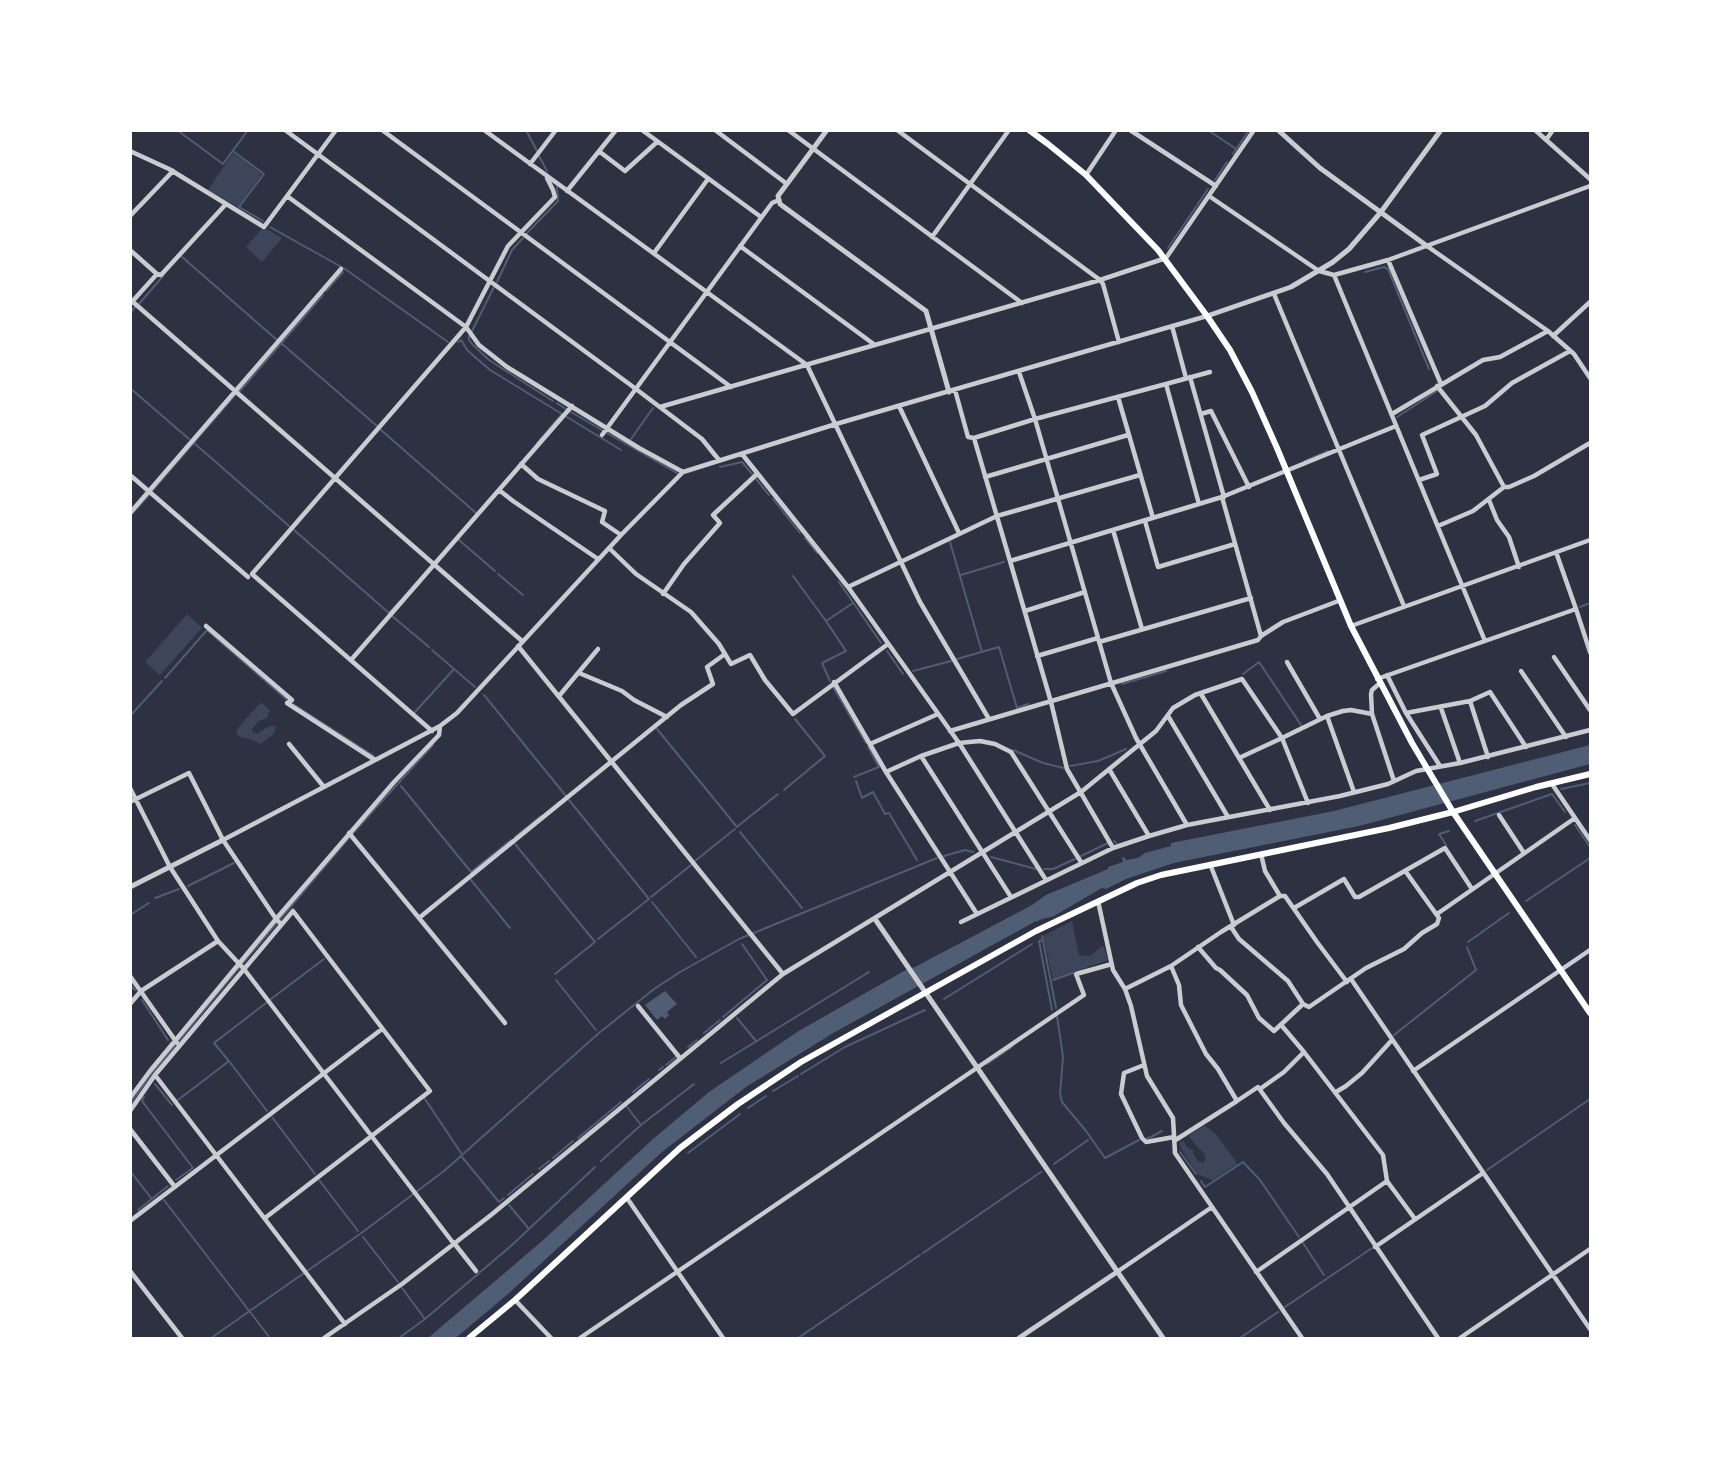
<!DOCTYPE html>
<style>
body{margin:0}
#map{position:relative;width:1721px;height:1469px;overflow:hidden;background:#2d3142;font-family:Georgia,serif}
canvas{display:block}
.frame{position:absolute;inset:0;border:132px solid #fff;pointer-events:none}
</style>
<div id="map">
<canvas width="1721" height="1469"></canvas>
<div class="frame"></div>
</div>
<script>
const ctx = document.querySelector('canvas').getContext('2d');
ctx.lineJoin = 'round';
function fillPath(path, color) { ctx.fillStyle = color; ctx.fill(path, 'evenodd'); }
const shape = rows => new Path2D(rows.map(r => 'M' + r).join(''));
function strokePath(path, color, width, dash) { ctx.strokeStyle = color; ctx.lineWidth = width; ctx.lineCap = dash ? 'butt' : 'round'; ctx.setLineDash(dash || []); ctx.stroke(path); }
const green = shape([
 [233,153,262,174,238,207,208,190],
 [263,227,282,238,262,262,246,247],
 [187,614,202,628,160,675,145,662],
 [260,703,262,703,270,710,267,718,259,721,252,729,253,733,258,733,269,726,276,726,274,734,260,744,252,740,240,737,236,733,237,729],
 [1072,921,1079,955,1090,956,1101,947,1104,947,1108,960,1053,979,1043,936],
 [1204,1125,1215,1133,1236,1161,1237,1164,1213,1180,1197,1174,1182,1150,1179,1142,1183,1141,1187,1147,1194,1151,1193,1153,1198,1161,1203,1163,1206,1158,1204,1153,1196,1146,1189,1136]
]);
const water = shape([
 [1590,745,1590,764,1359,826,1174,863,1126,879,1106,889,1102,888,1054,916,1039,920,1038,922,1036,921,835,1032,746,1087,662,1152,508,1294,458,1336,455,1338,428,1338,541,1242,653,1139,709,1092,797,1032,904,971,915,967,1032,905,1046,895,1108,869,1108,867,1123,862,1122,858,1124,857,1126,860,1138,858,1145,853,1171,846,1171,843,1334,811],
 [665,991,677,1004,667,1012,669,1015,665,1019,662,1016,657,1020,645,1005]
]);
const stream = shape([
 [177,130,223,164,248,130],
 [526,130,537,151],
 [1208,130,1236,149],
 [233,151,264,174,239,207,263,221],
 [1233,154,1249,130],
 [539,156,547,171],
 [1215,180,1227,162],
 [270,227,345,269,448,342],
 [527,233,558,201,557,187],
 [1168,248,1208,189],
 [181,256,277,340],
 [1365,272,1384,267,1388,269,1429,369],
 [497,282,512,250,523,238],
 [326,291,343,272],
 [139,304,163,276],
 [130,313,135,307],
 [472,331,494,287],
 [469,336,469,340,473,345,489,360,553,401],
 [458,342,461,340,468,351,490,370,562,414,537,443],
 [281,343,377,426],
 [130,388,189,439],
 [239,392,323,295],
 [557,403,566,409],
 [571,412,602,430],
 [567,417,621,450],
 [1397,417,1437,391],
 [381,430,476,513],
 [607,433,677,473],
 [631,439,653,408],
 [194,443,289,526],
 [1305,461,1328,451],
 [720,467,742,462,753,475],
 [756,479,769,495],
 [152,491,236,394],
 [773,499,800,533],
 [130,516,149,495],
 [294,530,389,613,400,601],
 [805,538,817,553],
 [459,540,495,571],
 [950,542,982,652],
 [498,574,523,595],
 [961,575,1004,562],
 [793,576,826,621],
 [839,582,881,643],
 [1580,607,1590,603],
 [392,616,429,647],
 [432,650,475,687],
 [887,651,903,674],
 [957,659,999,647,1017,708,1028,704],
 [913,671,951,661],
 [1243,674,1259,662,1301,725],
 [165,678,207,630,286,699],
 [830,681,822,663,846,651,826,621,853,603],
 [1122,684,1166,671],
 [833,687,866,743],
 [484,695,566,796],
 [293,704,374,756],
 [415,712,454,669],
 [130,716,162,681],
 [657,729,737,827],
 [1013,750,1043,763,1064,768],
 [1070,766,1098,761,1126,749],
 [854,777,879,767,868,747],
 [856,781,862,798,873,792,885,814,889,813,917,860],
 [401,786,471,872,511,840],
 [1561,789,1590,783],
 [784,790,825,756,795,719],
 [569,800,649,899],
 [1475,821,1552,794,1565,812],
 [1575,825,1590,847],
 [738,826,778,794],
 [740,832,802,908],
 [515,837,541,816],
 [1114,841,1116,843],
 [515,844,595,942,555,974],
 [1446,845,1439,834,1449,831],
 [944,856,965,850,973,852],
 [1081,856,1108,843],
 [991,857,1036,869],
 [695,861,735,829],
 [1044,869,1053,869,1075,859],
 [471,880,510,928],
 [188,886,234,863],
 [651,897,691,865],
 [155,898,179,889],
 [1526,901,1590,858],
 [652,902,696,957],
 [130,915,149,903],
 [1042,936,1056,1008],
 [598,939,649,899],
 [1043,940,1039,941,1052,1010],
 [1468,942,1509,913],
 [556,980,596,1030],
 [1053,980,1073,973],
 [130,984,135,990],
 [271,999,324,959],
 [944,999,1032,944],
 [142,1000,168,1040],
 [1057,1016,1063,1057,1060,1094,1062,1102,1086,1131,1105,1158,1139,1140],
 [723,1017,767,980,742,944],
 [737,1018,756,1041],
 [704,1033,720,1020],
 [1394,1035,1476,970,1467,947],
 [688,1047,697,1040],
 [228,1060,214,1043,266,1003],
 [721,1063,869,972],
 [987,1064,1012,1047],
 [666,1065,676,1057],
 [659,1070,663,1067],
 [801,1074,845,1047,925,1010],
 [155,1084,172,1105],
 [773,1091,798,1076],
 [633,1092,649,1079],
 [144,1097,142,1101,193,1168,176,1180],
 [425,1099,461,1153],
 [178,1100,229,1061,267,1111],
 [130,1104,153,1072,243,963,354,832,433,745],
 [627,1107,641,1125],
 [748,1108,766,1096],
 [272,1117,315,1174],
 [578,1138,621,1102],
 [1147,1138,1151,1137,1162,1131],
 [1180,1152,1196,1174],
 [688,1153,740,1114],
 [462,1157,499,1202,504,1198],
 [553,1158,573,1141],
 [601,1161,641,1125,694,1084],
 [1054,1164,1088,1140],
 [539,1169,549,1161],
 [1487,1170,1590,1099],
 [130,1171,152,1199],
 [319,1180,358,1231],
 [1201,1181,1205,1187,1243,1162,1260,1180,1299,1237],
 [508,1195,533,1174],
 [164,1200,270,1338],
 [509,1205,529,1229],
 [138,1210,168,1186],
 [363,1237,398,1282],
 [1303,1243,1324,1275],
 [923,1253,1041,1172],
 [402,1288,425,1319],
 [1285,1307,1372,1248],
 [211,1338,360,1234,444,1171,599,1033,654,989,680,972,739,939,937,858],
 [399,1338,425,1319,512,1245,595,1167],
 [798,1338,920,1255],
 [1240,1338,1278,1312]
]);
const minor = shape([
 [285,130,636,389,702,439,719,460],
 [382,130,731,387],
 [484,130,807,365,920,602,989,719],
 [642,130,761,217],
 [715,130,787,184],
 [788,130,1022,303],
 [897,130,1100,280,1103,284,1119,342],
 [1130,130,1216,186],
 [1535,130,1590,179],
 [1546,140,1553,130],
 [130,151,169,169,264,227,336,130],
 [600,152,625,171,657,142],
 [530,164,556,130],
 [1086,175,1116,130],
 [567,191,616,130],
 [287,196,466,327,508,246,555,197,553,190,547,178],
 [1209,196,1319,271,1334,275,1388,260,1590,186],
 [130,216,173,171],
 [932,237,1009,130],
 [740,246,875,345],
 [1427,246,1548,331,1574,354,1590,378],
 [130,250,157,274,130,304],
 [654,253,708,179],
 [1388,260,1441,384],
 [157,274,161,275,226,204],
 [1334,275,1485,641],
 [1274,294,1404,606],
 [133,302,522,641],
 [1172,326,1186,378],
 [1553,336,1590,302],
 [1019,372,1035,419,1111,683,1136,738,1187,825],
 [1190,377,1224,497],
 [1437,386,1476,435,1504,487],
 [955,390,968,437,974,438,1010,561,1051,702,1067,769,1113,848],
 [1118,397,1153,518],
 [899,406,959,533],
 [660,407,1100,280,1166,258,1254,130],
 [1201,414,1211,411,1249,487],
 [1392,414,1483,360,1500,357,1548,331],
 [602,435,772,203,779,200],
 [974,438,1035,419,1166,384],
 [742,454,848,587,959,743,1046,880],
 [521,464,538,479,605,511,602,522,621,535],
 [130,475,248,577],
 [985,477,1128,435],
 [1419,480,1437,474,1422,435,1485,406,1512,383,1570,351],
 [499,490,513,501,598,559],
 [1222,497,1261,636],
 [1489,500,1497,520,1509,537,1519,567],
 [1199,504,1166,384,1210,372],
 [130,513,341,269],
 [1145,521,1158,567,1235,544],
 [1438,526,1473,511,1504,487,1509,487,1534,476,1590,443],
 [1113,530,1142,629],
 [609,548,636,574,691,612,719,644,731,664,750,655,765,680,793,714,888,644],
 [1010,561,1222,497,1396,426],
 [848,587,997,516,1140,475],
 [663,594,684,564,720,523,713,515,757,474],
 [1576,609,1590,652],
 [1025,611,1085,592],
 [206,626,292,700,287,703,375,760],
 [1351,626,1590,540],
 [1099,642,1251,598],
 [518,646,783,974],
 [1037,656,1098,638],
 [1554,657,1590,710],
 [351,660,572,406],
 [1287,662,1320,719],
 [1521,671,1566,737],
 [579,673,622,691,634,700,667,717],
 [1387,675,1406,713,1470,701,1488,757],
 [1377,679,1576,609,1556,552],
 [834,682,886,772,977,914],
 [1201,694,1270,810],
 [559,696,598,649],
 [1470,701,1490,692,1526,747],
 [1441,708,1460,763],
 [1406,713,1440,766],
 [1372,714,1371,694,1372,690,1380,683],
 [1168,716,1228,817],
 [1327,716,1354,792],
 [432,731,252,574,466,327,479,345,507,367,639,448,683,472],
 [950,731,1258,640,1261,636,1283,622,1341,600],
 [289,744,324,787],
 [870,744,938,714],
 [921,756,1011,897],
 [1239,758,1282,738,1308,803],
 [1109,769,1149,836],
 [886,772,921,756,959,743,980,741,995,744,1011,752,1081,862],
 [1552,784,1590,840],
 [130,788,170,867,218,941,244,969,454,1244],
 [130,802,189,773,223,840,276,919,281,924],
 [1499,815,1524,853],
 [349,833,419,918,681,705,713,684,707,667,725,654],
 [223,840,440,726,457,713,621,535,683,472,836,424,1207,316],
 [1261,854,1265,871,1280,896],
 [1210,864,1234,925],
 [1098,901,1113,970,1125,989,1131,1006,1147,1076,1173,1118,1175,1153,1302,1338],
 [1294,908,1344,879,1355,897,1359,897,1445,848,1472,889],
 [1437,914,1575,818],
 [419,918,505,1023],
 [961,922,1113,848,1149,836,1187,825,1340,796,1388,784,1416,771,1460,763,1590,730],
 [1231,927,1239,939,1288,981,1303,1004],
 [1198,947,1216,968,1220,970,1247,995,1259,1018,1274,1031,1303,1004,1309,1007,1366,968,1404,949,1422,933,1437,924,1439,918,1406,872],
 [1171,966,1179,985,1181,1005,1206,1054,1218,1069,1237,1101,1258,1087,1284,1123,1327,1174,1438,1338],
 [130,976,177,1043],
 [1351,979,1590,1329],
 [1125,989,1171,966,1221,932,1280,896,1285,896,1317,942,1347,982],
 [130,1004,141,991,218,941],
 [638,1006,680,1058],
 [1144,1065,1124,1073,1121,1094,1142,1138,1146,1142,1174,1137],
 [1413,1071,1590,950],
 [155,1075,345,1324],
 [1260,1089,1284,1072,1304,1052],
 [1336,1092,1346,1086,1362,1073,1392,1040],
 [130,1098,150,1071,276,919,394,782,439,735,440,726],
 [130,1111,155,1075,293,911,430,1091,265,1218],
 [130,1129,175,1187],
 [1174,1141,1237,1101],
 [1387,1181,1415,1219],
 [627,1198,723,1338],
 [130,1221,382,1029],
 [454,1243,476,1271],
 [1375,1247,1483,1173],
 [130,1271,182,1338],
 [1117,1272,1212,1207],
 [1256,1272,1387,1181,1383,1155,1304,1052,1282,1026],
 [515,1300,551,1338],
 [324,1338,402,1284,491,1215,783,974,1081,792,1156,731,1173,708,1195,695,1242,679,1282,738,1327,716,1343,711,1351,710,1372,714,1394,781],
 [580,1338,1084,995,1076,974,1112,964],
 [1460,1338,1590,1249]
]);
const tertiary = shape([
 [827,130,778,196,780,204,926,311,949,392],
 [1278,130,1320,168,1427,246],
 [1207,316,1291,287,1333,262,1349,249,1381,212,1441,130],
 [130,887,223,840],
 [875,919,1163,1338],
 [1019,1338,1117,1272]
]);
const secondary = shape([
 [1029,130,1048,144,1086,175,1158,250,1207,316,1230,350,1252,392,1277,448,1351,626,1412,743,1453,812,1590,1013],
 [469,1338,515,1300,680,1148,738,1104,801,1062,1036,931,1137,883,1161,875,1389,828,1453,812,1536,787,1590,774]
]);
fillPath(green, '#3c4559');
fillPath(water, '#4f5d75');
strokePath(stream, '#4f5d75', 2);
strokePath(minor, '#caccd0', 4.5);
strokePath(tertiary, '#caccd0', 5);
strokePath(secondary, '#fff', 6);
</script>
